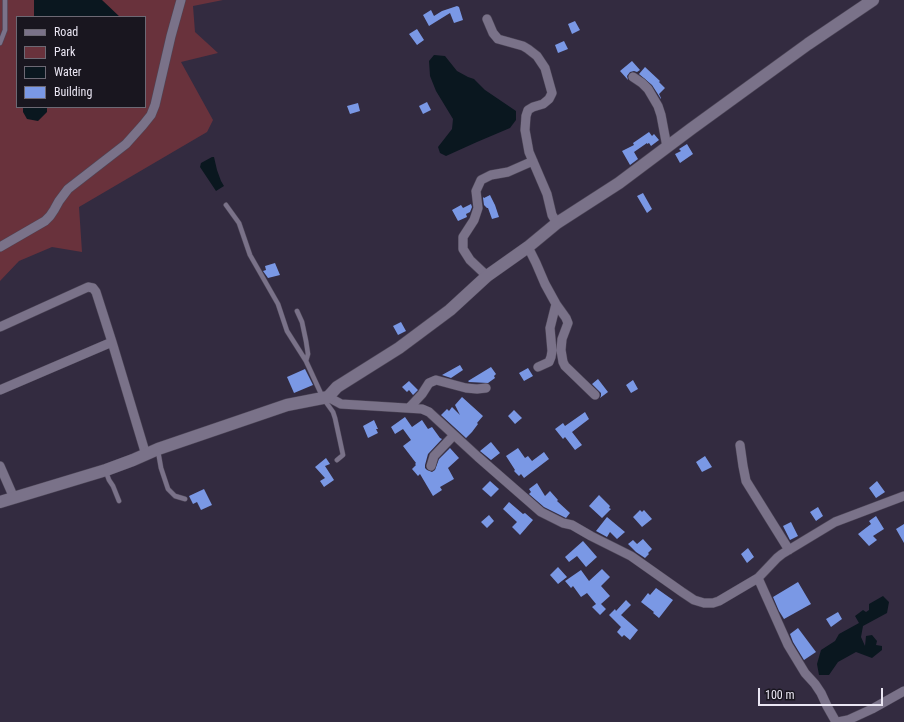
<!DOCTYPE html>
<style>
body{margin:0}
#map{position:relative;width:904px;height:722px;overflow:hidden;background:#332b40;font-family:"Roboto Condensed",sans-serif}
canvas{display:block}
.legend{position:absolute;left:16px;top:16px;width:130px;height:92px;box-sizing:border-box;background:#19161f;border:1px solid #6d6974;margin:0;padding:5px 7px;list-style:none;font-size:12px;color:#eae6f3}
.legend li{display:flex;align-items:center;gap:8px;height:20px}
.legend b{width:20px;border:1px solid #6d6974}
.scale{position:absolute;left:758px;top:688px;width:125px;height:18px;box-sizing:border-box;border:2px solid #eae6f3;border-top:0;padding-left:5px;font-size:12px;line-height:14px;white-space:nowrap;color:#eae6f3;-webkit-text-stroke:3px #19161f;paint-order:stroke}
</style>
<div id="map">
<canvas width="904" height="722"></canvas>
<ul class="legend">
<li><b style="height:5px;background:#7a7289"></b>Road</li>
<li><b style="height:11px;background:#69323c"></b>Park</li>
<li><b style="height:11px;background:#0a171f"></b>Water</li>
<li><b style="height:11px;background:#7a98e5"></b>Building</li>
</ul>
<div class="scale">100 m</div>
</div>
<script>
const ctx = document.querySelector('canvas').getContext('2d');
ctx.lineJoin = 'round';
function fillPath(path, color) { ctx.fillStyle = color; ctx.fill(path, 'evenodd'); }
const shape = rows => new Path2D(rows.map(r => 'M' + r).join(''));
function strokePath(path, color, width, dash) { ctx.strokeStyle = color; ctx.lineWidth = width; ctx.lineCap = dash ? 'butt' : 'round'; ctx.setLineDash(dash || []); ctx.stroke(path); }
const green = shape([
 [0,0,223,0,193,6,195,32,218,53,181,62,213,120,207,132,79,207,82,252,52,247,19,261,0,281],
 [17,17,145,17,145,107,17,107]
]);
const water = shape([
 [34,0,102,0,120,17,34,17],
 [434,55,445,56,457,71,468,77,474,79,485,90,516,111,516,120,510,128,477,142,446,156,440,153,438,147,452,129,453,119,436,91,430,76,429,61],
 [23,107,47,107,47,112,38,121,27,119,23,112],
 [212,157,214,157,217,170,221,181,224,186,216,191,200,167,201,163],
 [883,596,889,602,887,613,863,626,861,637,865,646,866,636,872,635,877,641,876,645,882,646,882,650,872,658,856,652,838,662,829,675,819,675,817,664,821,650,835,641,839,634,859,623,855,616,863,610,866,612,869,610,869,604]
]);
const building = shape([
 [457,6,459,7,463,20,454,23,450,13,429,26,423,15,431,10,434,16,442,11],
 [575,21,580,30,572,34,568,24],
 [417,29,424,40,417,45,409,34],
 [564,41,568,49,558,53,555,45],
 [632,61,640,70,637,72,634,71,630,72,627,76,628,80,620,71],
 [645,67,660,81,659,82,665,88,659,94,661,98,661,99,652,85,639,74],
 [427,102,431,110,423,114,419,106],
 [358,103,360,111,350,114,347,106],
 [649,132,652,136,654,134,659,140,651,146,649,143,647,144,647,143,634,152,638,159,630,165,622,151,634,145,633,143],
 [687,144,693,154,680,163,675,154,681,151,679,149],
 [643,193,652,209,647,213,637,196],
 [490,195,495,205,499,217,492,219,488,208,487,208,484,205,483,198,484,197,484,198],
 [471,204,472,207,470,212,466,214,467,217,458,221,452,210,461,205,463,208],
 [275,263,280,275,268,278,263,271,266,270,265,266],
 [401,322,406,331,398,335,393,326],
 [460,365,463,370,451,378,442,375],
 [491,367,496,374,494,376,495,378,488,383,469,382,468,381],
 [528,368,533,376,524,381,519,373],
 [305,369,313,385,294,393,287,377],
 [598,379,608,392,600,398,601,396,601,393,592,384],
 [633,380,638,389,631,393,626,385],
 [409,381,418,390,413,395,409,390,407,392,402,387],
 [462,397,483,416,477,423,478,424,472,432,466,438,441,415,447,409,449,411,452,407,460,415,455,405],
 [514,410,522,418,515,424,508,416],
 [585,412,589,419,572,432,582,445,575,450,565,437,563,439,555,429,563,423,565,426],
 [405,417,412,427,422,420,428,429,432,427,440,438,442,439,428,454,425,465,425,468,427,470,432,472,435,470,439,459,450,448,459,458,448,468,454,479,440,487,442,490,433,496,420,474,418,476,412,469,416,465,415,464,416,463,403,446,411,440,403,429,395,434,391,427],
 [374,420,378,429,376,429,378,433,368,438,363,426],
 [491,442,500,453,491,460,480,451],
 [518,448,525,458,528,456,532,461,544,452,549,459,524,478,521,474,519,476,514,471,515,470,506,456],
 [705,456,712,467,702,472,696,462],
 [326,458,330,464,325,466,334,480,324,487,320,481,325,478,315,467],
 [490,481,499,489,491,497,482,489],
 [877,481,885,492,876,498,869,488],
 [537,483,545,496,550,491,558,500,557,501,570,513,566,518,544,507,529,494,531,492,529,489],
 [204,489,212,505,201,510,197,502,193,504,189,496],
 [599,495,610,506,609,508,611,509,602,518,589,506],
 [509,502,523,514,525,513,533,520,520,535,512,527,517,522,503,509],
 [818,507,823,516,816,521,810,512],
 [640,510,642,512,644,510,652,519,642,527,633,517],
 [489,515,494,521,487,528,481,522],
 [876,516,884,529,873,536,877,540,869,546,858,534,871,524,869,521],
 [607,517,625,532,617,539,610,532,607,537,596,531],
 [791,522,798,536,790,540,783,526],
 [904,524,904,543,896,529],
 [643,539,652,549,648,553,649,554,645,558,636,552,628,544,633,540,637,544],
 [583,541,597,557,586,567,577,556,569,562,565,557],
 [748,548,754,557,747,563,741,554],
 [558,567,567,577,558,584,550,575],
 [602,569,610,577,601,586,610,596,601,604,606,609,600,615,592,607,596,604,587,593,581,597,573,586,571,588,565,581,581,570,589,581],
 [798,582,811,604,784,619,779,611,773,597],
 [656,588,673,600,659,618,653,613,654,612,641,602,648,593,650,595],
 [626,600,631,605,621,615,638,630,630,640,624,635,622,637,617,632,621,627,609,615,615,609,616,611],
 [838,612,842,619,831,627,826,619],
 [798,628,816,652,804,660,793,642,790,634]
]);
const lane = shape([
 [0,43,5,30,5,0],
 [226,205,239,223,250,255,278,304,287,331,306,361],
 [297,311,302,322,306,341,308,354,306,361,323,398,333,412,335,418,340,441,343,455,337,460],
 [158,451,161,468,168,489,175,496,185,499],
 [106,472,109,480,113,486,119,501]
]);
const street = shape([
 [487,19,493,33,498,39,523,46,528,49,537,56,545,68,552,93,549,99,543,104,533,107,528,110,526,116,525,130,529,152,547,194,552,215,557,223],
 [633,77,642,83,648,89,658,106,661,115,667,147],
 [0,247,45,221,50,216,54,210,59,201,68,189,126,144,143,125,151,115,155,105,171,36,181,0],
 [528,247,536,263,545,284,556,304,566,318,568,323,562,339,561,350,563,362,565,366,595,395],
 [487,276,470,260,463,249,463,237,474,220,478,208,476,191,481,180,491,175,508,172,533,161],
 [0,327,88,287,93,288,96,292,112,342,146,455],
 [538,367,549,362,551,357,552,351,550,328,556,304],
 [0,390,112,342],
 [328,397,341,404,422,409,429,412,478,457,541,512,563,523,572,525,591,536,631,556,682,592,694,600,704,603,713,603,719,601,758,578,777,558,782,554,835,522,904,496],
 [409,408,422,394,429,383,436,380,466,388,477,389,486,388],
 [740,445,743,466,746,481,789,550],
 [0,466,14,498],
 [431,466,434,456,454,435],
 [758,578,788,645,805,673,815,684,821,693,827,706,836,722],
 [838,722,848,720,872,709,904,691]
]);
const secondary = shape([
 [0,502,106,470,133,460,158,449,287,405,328,397,337,387,399,348,450,310,487,276,528,247,557,223,619,183,691,129,808,44,873,0]
]);
fillPath(green, '#69323c');
fillPath(water, '#0a171f');
fillPath(building, '#7a98e5');
strokePath(lane, '#4d4657', 5.5);
strokePath(street, '#4d4657', 10);
strokePath(secondary, '#4d4657', 13);
strokePath(lane, '#7a7289', 4.5);
strokePath(street, '#7a7289', 9);
strokePath(secondary, '#7a7289', 12);
</script>
